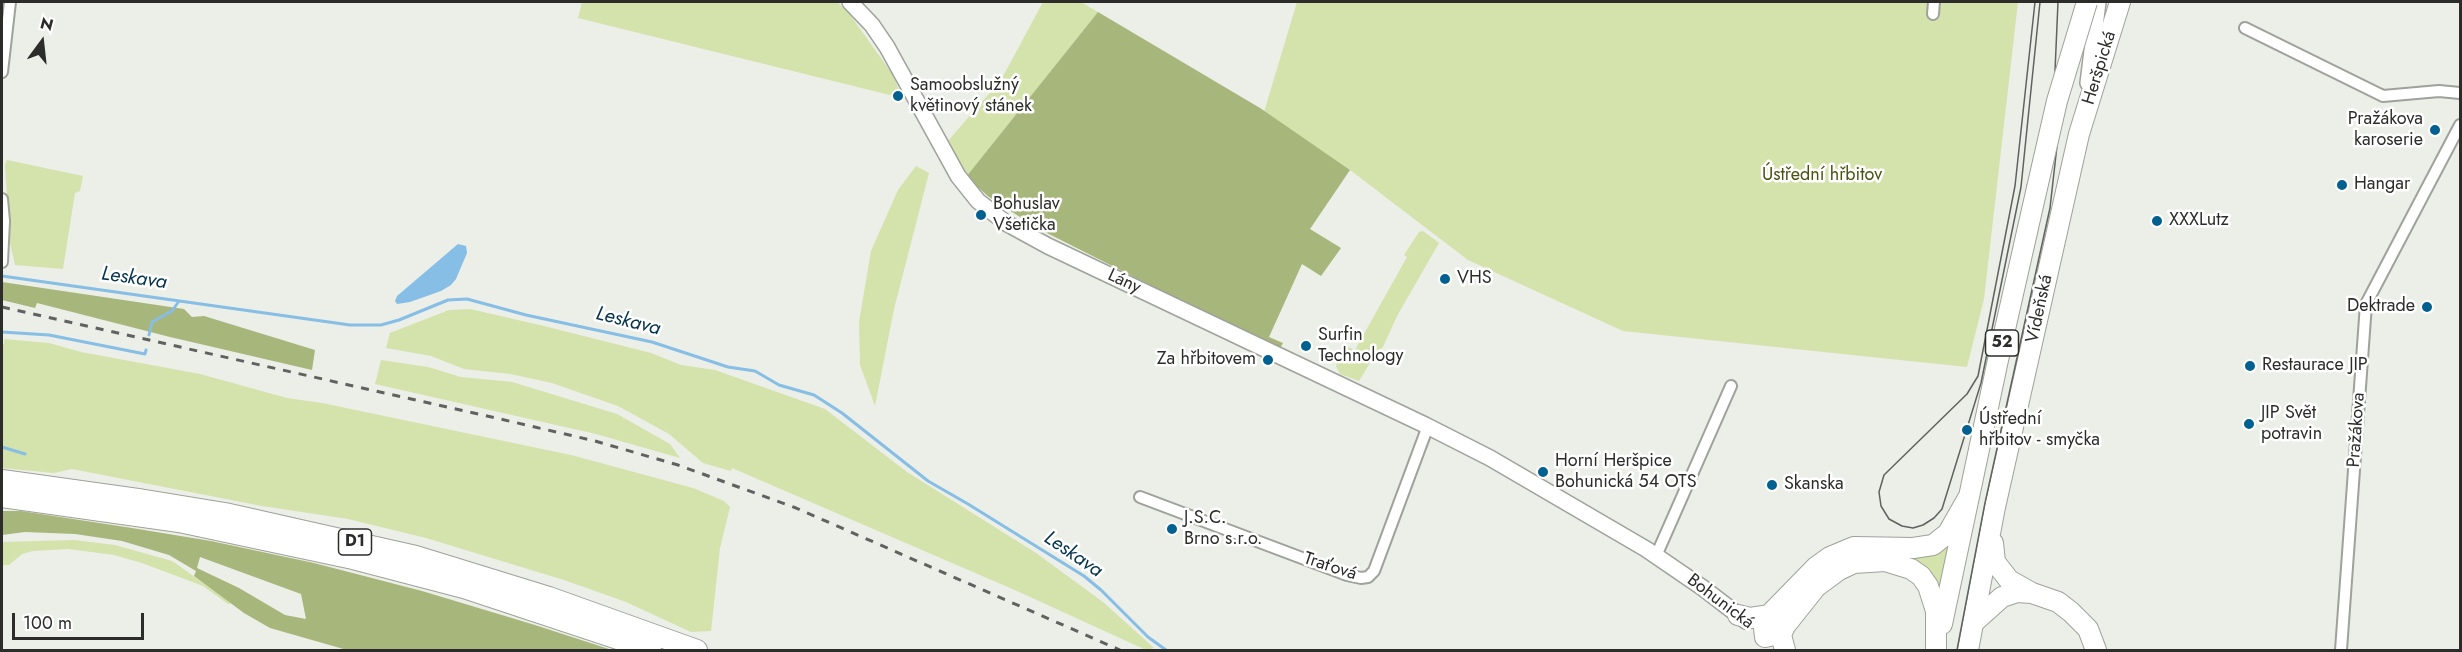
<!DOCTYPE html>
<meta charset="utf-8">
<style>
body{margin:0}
#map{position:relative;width:2462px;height:652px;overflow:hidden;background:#eceee8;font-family:Jost,sans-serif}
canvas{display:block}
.frame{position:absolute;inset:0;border:3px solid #2c2d2b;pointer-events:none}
.north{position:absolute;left:12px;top:12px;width:60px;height:60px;-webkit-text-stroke:4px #fff;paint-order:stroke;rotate:15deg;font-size:16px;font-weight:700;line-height:24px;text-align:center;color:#2c2d2b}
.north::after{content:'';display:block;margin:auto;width:21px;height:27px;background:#2c2d2b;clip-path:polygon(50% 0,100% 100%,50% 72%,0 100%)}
.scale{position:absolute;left:12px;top:613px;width:132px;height:27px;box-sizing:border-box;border:3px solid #2c2d2b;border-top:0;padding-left:8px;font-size:18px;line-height:21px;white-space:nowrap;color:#2c2d2b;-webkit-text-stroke:4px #fff;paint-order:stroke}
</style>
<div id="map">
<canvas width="2462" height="652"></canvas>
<div class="frame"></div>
<div class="north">N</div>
<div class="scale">100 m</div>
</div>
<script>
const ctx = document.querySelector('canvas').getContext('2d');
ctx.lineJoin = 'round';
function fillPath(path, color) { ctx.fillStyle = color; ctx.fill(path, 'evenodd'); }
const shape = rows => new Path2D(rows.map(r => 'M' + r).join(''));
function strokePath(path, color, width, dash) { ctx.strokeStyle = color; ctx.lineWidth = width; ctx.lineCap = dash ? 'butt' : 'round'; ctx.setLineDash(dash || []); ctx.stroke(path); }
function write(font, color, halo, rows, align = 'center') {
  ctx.font = font + ' Jost,sans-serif'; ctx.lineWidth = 5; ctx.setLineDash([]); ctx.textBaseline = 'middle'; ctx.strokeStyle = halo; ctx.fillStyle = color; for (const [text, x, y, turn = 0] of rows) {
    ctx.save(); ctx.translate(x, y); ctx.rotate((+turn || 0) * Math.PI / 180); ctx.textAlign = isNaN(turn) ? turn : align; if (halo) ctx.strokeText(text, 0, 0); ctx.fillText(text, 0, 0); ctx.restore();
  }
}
const green = shape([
 [582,2,837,2,848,12,893,75,902,98,578,18],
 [1043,2,1081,2,1098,12,966,177,947,142,1001,80],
 [1297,2,2018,2,1984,299,1967,367,1623,331,1468,260,1350,170,1264,112],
 [7,160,83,176,80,191,75,193,63,269,15,265,10,243,5,165],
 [916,166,929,173,894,309,875,406,860,365,859,322,871,251,898,190],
 [1423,231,1439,243,1397,316,1383,347,1376,353,1359,381,1340,374,1336,366,1339,354,1348,347,1355,350,1407,257,1404,255,1419,232],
 [470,309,544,326,651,353,681,365,715,370,825,409,907,472,1036,553,1103,602,1154,648,1146,650,1017,591,732,468,731,471,703,463,669,434,618,406,552,383,510,374,464,369,431,356,386,348,390,333,449,310],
 [4,339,49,343,81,352,200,374,287,398,322,403,571,455,693,488,724,501,730,507,720,548,711,631,691,632,626,602,564,580,426,538,348,519,262,506,72,469,54,473,2,468,2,344,4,344],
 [381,360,428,367,461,377,512,382,617,414,670,444,680,458,596,434,375,384],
 [74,540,115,545,172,561,232,603,228,604,203,586,142,563,114,555,68,549,33,551,22,554,9,565,2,565,2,542],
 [1949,543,1939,591,1921,571,1828,567]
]);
const forest = shape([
 [1098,12,1260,108,1350,170,1310,229,1341,248,1321,276,1302,264,1269,337,1283,343,1279,350,1037,228,989,197,966,177],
 [2,282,184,309,192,317,204,316,315,350,312,370,170,337,37,303,35,308,2,300],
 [2,511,21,511,132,528,211,541,314,563,422,591,535,625,612,650,347,650,270,628,244,613,194,576,196,571,169,555,122,541,75,534,25,532,2,535],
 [200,557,301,594,306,619,285,615,239,588,197,568]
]);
const water = shape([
 [458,244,466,246,467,253,456,279,451,285,441,291,410,302,397,304,395,301,397,296]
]);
const stream = shape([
 [2,276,350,325,381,325,399,320,448,300,467,299,526,315,652,342,728,367,755,371,779,385,814,395,842,413,928,481,968,504,1084,576,1101,590,1148,637,1166,650],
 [2,332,49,335,145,354,146,350],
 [149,335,152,322,172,311,179,301],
 [2,447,25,454]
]);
const street = shape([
 [1933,14,1934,2],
 [2245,28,2383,96,2439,91,2460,93],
 [2,72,10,2],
 [2,199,4,221,2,262],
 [1140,497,1347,575,1361,578,1368,577,1374,571,1428,426],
 [1656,556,1731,386],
 [2341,650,2366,304,2460,125]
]);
const secondary = shape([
 [850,2,872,25,887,47,958,176,978,201,1006,223,1048,246,1425,425,1490,458,1646,549,1703,588,1746,621],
 [2088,83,2098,2]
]);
const highway = shape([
 [2,480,138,499,225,513,416,556,549,597,697,650],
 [2,497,179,522,353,559,464,588,651,650],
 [1993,543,1995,562,2009,580,2032,593,2058,602,2071,612,2088,629,2096,650],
 [1738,615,1750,618,1770,615],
 [1973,623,2002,597,2017,592,2032,593],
 [1942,624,1998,360,2037,188],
 [1785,650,1781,635,1785,626],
 [1936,650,1936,611,1928,586,1921,576,1911,569,1885,561,1854,563,1839,570,1816,587,1785,626,1774,635,1765,637,1764,628,1772,612,1816,567,1830,557,1854,547,1913,548,1933,545,1948,533,1968,498],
 [1968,650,1995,507,2079,134,2120,2]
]);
const tram = shape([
 [2035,2,2015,186,1978,376,1967,394,1884,475,1879,492,1881,506,1889,519,1902,526,1913,528,1923,525,1934,518,1942,509,1981,383,2021,187,2040,2],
 [2055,71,2058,2],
 [1957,650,1985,503,2050,208,2059,128]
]);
const rail = shape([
 [2,307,496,418,595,441,678,465,796,508,1120,650]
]);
const highwayBridge = shape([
 [2037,188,2057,101,2087,2]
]);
const markers = [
 [898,96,6,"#006090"],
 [2435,130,6,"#006090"],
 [2342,185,6,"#006090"],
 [981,215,6,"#006090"],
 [2157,221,6,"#006090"],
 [1445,279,6,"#006090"],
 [2427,307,6,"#006090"],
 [1306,346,6,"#006090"],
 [1268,360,6,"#006090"],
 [2250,366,6,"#006090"],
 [2249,424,6,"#006090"],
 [1967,430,6,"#006090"],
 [1543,472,6,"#006090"],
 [1772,485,6,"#006090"],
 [1172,529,6,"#006090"]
];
const shields = [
 [2002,343,33],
 [355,542,33]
];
const shieldNames = [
 ["52",2002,343],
 ["D1",355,542]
];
const streetNames = [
 ["Heršpická",2100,68,-73],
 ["Lány",1124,282,25],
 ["Vídeňská",2040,309,-78],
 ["Pražákova",2357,430,-86],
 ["Traťová",1330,567,18],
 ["Bohunická",1720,602,37]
];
const poiNames = [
 ["Samoobslužný",910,86],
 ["květinový stánek",910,107],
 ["Pražákova",2423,120,"right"],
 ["karoserie",2423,141,"right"],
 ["Hangar",2354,185],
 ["Bohuslav",993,205],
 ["Všetička",993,226],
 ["XXXLutz",2169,221],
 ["VHS",1457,279],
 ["Dektrade",2415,307,"right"],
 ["Surfin",1318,336],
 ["Technology",1318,357],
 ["Za hřbitovem",1256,360,"right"],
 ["Restaurace JIP",2262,366],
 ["JIP Svět",2261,414],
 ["potravin",2261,435],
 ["Ústřední",1979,420],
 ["hřbitov - smyčka",1979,441],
 ["Horní Heršpice",1555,462],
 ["Bohunická 54 OTS",1555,483],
 ["Skanska",1784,485],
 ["J.S.C.",1184,519],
 ["Brno s.r.o.",1184,540]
];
const parkNames = [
 ["Ústřední hřbitov",1822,176]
];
const waterNames = [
 ["Leskava",134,279,8],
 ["Leskava",628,322,14],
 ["Leskava",1073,555,34]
];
fillPath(green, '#d4e2ab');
fillPath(forest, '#a7b67b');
fillPath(water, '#86bee5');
strokePath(stream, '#86bee5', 3);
strokePath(street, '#9fa19b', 14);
strokePath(secondary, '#9fa19b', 18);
strokePath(highway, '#9fa19b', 22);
strokePath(street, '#fff', 10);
strokePath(secondary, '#fff', 15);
strokePath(highway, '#fff', 20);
strokePath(tram, '#60625f', 1.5);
strokePath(rail, '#60625f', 3, [8, 8]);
strokePath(highwayBridge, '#9fa19b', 22, []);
strokePath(highwayBridge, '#fff', 20);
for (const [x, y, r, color] of markers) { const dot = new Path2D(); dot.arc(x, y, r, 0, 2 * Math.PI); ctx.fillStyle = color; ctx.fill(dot); strokePath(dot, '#fff', 2); }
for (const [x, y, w] of shields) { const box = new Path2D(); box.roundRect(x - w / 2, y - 13, w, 26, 4.5); ctx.fillStyle = '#fff'; ctx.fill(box); strokePath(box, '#2c2d2b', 1.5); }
write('bold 16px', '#2c2d2b', null, shieldNames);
write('18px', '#2c2d2b', '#fff', streetNames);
write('18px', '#2c2d2b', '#fff', poiNames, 'left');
write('18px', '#485311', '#fff', parkNames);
write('italic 20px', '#03334d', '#fff', waterNames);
</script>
